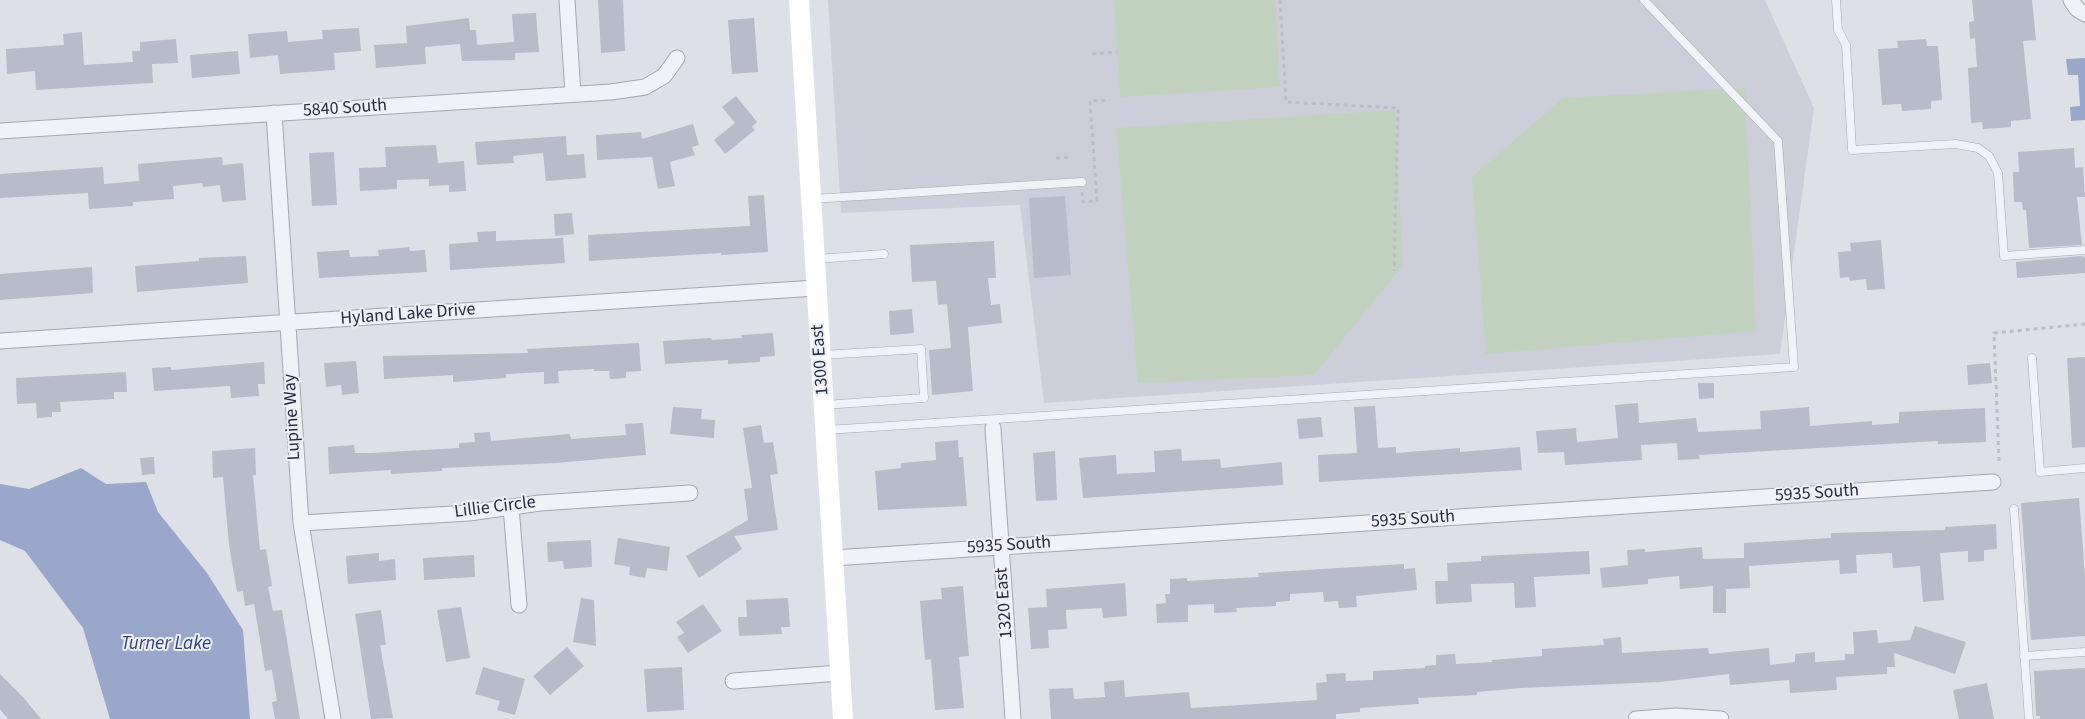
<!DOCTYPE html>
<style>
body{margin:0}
canvas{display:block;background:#dee0e8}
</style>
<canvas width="2085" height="719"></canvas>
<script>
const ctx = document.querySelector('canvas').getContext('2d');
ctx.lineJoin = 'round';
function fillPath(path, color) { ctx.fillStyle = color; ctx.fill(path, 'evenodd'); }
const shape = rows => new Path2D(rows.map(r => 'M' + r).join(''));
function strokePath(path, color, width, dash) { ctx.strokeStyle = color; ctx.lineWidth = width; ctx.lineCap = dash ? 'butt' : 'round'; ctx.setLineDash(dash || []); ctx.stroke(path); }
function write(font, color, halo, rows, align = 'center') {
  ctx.font = font + ' "Source Sans 3",sans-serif'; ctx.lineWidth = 4; ctx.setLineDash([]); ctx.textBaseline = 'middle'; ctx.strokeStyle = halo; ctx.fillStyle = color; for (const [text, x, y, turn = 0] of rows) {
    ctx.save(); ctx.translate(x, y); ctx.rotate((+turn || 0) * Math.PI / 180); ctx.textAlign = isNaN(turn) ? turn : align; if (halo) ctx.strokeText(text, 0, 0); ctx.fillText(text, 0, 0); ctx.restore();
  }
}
const built = shape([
 [828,0,1765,0,1814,108,1780,354,1044,403,1020,205,841,213]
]);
const green = shape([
 [1114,0,1275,0,1280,87,1120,97],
 [1745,88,1756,331,1486,354,1472,177,1563,98],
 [1395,110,1403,265,1314,375,1138,383,1116,128]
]);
const water = shape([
 [2085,58,2085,120,2071,121,2070,107,2080,106,2078,75,2068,75,2066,59],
 [81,468,106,484,146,482,158,512,207,573,243,630,250,719,110,719,83,628,25,551,0,540,0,484,29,489]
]);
const building = shape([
 [598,0,623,0,625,51,601,53],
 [1972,0,2032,0,2036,40,2023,41,2031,119,2011,121,2011,127,1983,129,1982,122,1971,123,1968,68,1977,67,1975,38,1970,39,1969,22,1974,21],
 [536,13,539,52,515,53,515,60,462,61,460,44,425,47,426,64,376,68,374,45,407,43,406,26,469,18,470,30,476,30,477,45,514,42,512,14],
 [754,18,758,72,732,74,728,20],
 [359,28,361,51,334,53,335,70,280,74,278,55,250,58,248,34,287,31,288,42,323,39,322,30],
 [82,32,84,65,133,62,132,51,140,51,140,42,176,39,178,63,152,64,153,83,134,84,36,90,35,71,7,74,6,49,64,45,63,34],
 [1926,39,1927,46,1938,46,1942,100,1931,101,1931,109,1902,111,1901,104,1882,105,1878,49,1898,48,1897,41],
 [238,51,240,74,192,78,190,55],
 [736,96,757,122,752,127,755,130,725,154,714,140,735,123,722,107],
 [693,124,699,145,692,147,695,155,670,162,675,186,658,189,652,157,597,160,596,135,641,132,642,139],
 [566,136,567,155,584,154,586,178,546,181,543,153,513,156,514,163,477,165,475,142],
 [436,145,438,163,464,161,466,191,449,192,449,185,429,186,429,179,397,180,397,189,360,191,359,168,386,167,385,147],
 [2074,148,2075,168,2083,167,2085,197,2077,197,2082,245,2029,248,2026,210,2023,210,2022,202,2014,202,2013,172,2019,172,2018,152],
 [334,152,337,205,312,206,309,153],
 [222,157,223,165,243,163,246,200,222,202,220,185,203,187,202,183,173,186,174,199,133,202,133,206,89,209,88,193,0,198,0,174,103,167,104,184,139,181,138,164],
 [764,195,768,252,721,255,721,253,589,261,588,235,750,226,748,196],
 [1065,196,1071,275,1034,278,1029,198],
 [572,213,574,234,555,236,554,214],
 [496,231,496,241,563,238,565,263,450,270,449,244,478,242,477,232],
 [1881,240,1885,289,1867,290,1866,279,1850,281,1849,277,1840,278,1838,252,1851,251,1850,243],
 [994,241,996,278,988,278,991,305,1000,304,1002,323,968,327,973,391,932,395,929,350,951,348,947,304,938,305,936,281,912,282,910,245],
 [409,247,410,251,425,250,427,272,319,278,317,252,349,250,350,257,379,256,378,250],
 [246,256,248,283,137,292,135,266,199,261,199,258],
 [2082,256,2085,258,2085,273,2017,278,2016,262],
 [92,267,93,293,0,300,0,274],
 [912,309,914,333,890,335,889,311],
 [773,333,775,356,760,357,760,362,728,364,728,360,665,364,663,341,711,338,712,340,742,338,741,335],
 [639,343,641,371,626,372,626,378,610,379,609,371,594,371,594,369,558,371,559,383,544,384,544,372,506,374,506,378,453,382,453,375,384,379,383,356,528,353,527,349],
 [2085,357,2085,447,2072,448,2067,358],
 [356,361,359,393,342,395,341,385,326,387,324,363],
 [264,362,265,384,258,384,259,396,231,398,230,386,154,391,152,368,171,367,171,370],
 [1990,363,1992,383,1968,385,1967,365],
 [126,372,127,392,114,392,114,399,60,402,61,412,52,412,52,417,37,418,36,403,17,404,16,378],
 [1698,383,1714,383,1714,398,1699,399],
 [1638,403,1639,423,1696,418,1698,432,1761,429,1760,411,1809,407,1810,426,1872,421,1872,425,1899,423,1899,412,1985,408,1986,442,1938,444,1938,441,1699,455,1700,459,1678,460,1677,443,1641,445,1642,460,1565,465,1564,452,1538,453,1536,431,1576,428,1577,442,1618,438,1615,405],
 [1375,406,1378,448,1396,447,1396,453,1460,448,1460,452,1520,447,1522,470,1319,482,1318,455,1357,453,1354,407],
 [673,407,702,409,701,419,715,420,714,438,670,434],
 [1321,417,1323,437,1299,439,1297,419],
 [643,423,646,455,556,463,442,468,442,471,391,474,391,470,329,474,328,447,354,445,355,453,371,453,459,448,459,443,475,442,474,433,490,432,491,441,570,434,571,439,626,435,625,424],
 [761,425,764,443,773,442,778,474,770,475,778,530,734,536,742,549,699,578,686,556,748,520,744,489,752,488,743,428],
 [958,440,959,457,963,457,967,506,878,510,875,471,901,468,901,463,936,460,935,442],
 [255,448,256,475,253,475,260,550,266,549,272,586,268,587,273,611,282,610,300,719,275,719,272,702,277,701,272,670,265,671,254,604,245,606,243,591,237,592,229,545,223,477,213,478,212,451],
 [1181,449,1182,461,1220,459,1221,468,1282,462,1283,485,1083,498,1079,458,1116,455,1117,474,1155,472,1154,451],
 [1055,451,1057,500,1036,501,1033,453],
 [154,457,155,474,142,475,140,458],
 [2079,498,2085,576,2085,636,2031,640,2021,503],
 [1996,524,1997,549,1984,550,1984,561,1968,562,1968,551,1940,553,1944,600,1923,602,1920,566,1893,568,1892,553,1856,555,1857,573,1840,574,1839,560,1749,566,1750,588,1726,589,1726,613,1713,613,1713,586,1680,589,1679,576,1648,579,1648,584,1602,588,1600,568,1628,565,1627,550,1645,549,1645,552,1702,547,1703,559,1744,558,1744,543,1831,538,1831,533,1945,530,1945,527],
 [618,538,670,547,667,571,647,568,645,578,629,575,630,567,614,564],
 [591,540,592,567,564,569,563,561,548,562,547,542],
 [1589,551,1590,574,1534,577,1536,607,1515,608,1514,583,1471,584,1472,602,1436,604,1435,581,1448,581,1447,563,1481,561,1481,556],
 [379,553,379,561,395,559,396,580,348,584,346,556],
 [474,555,475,577,424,580,423,558],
 [1404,564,1404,569,1415,568,1417,590,1356,596,1357,607,1339,608,1338,601,1324,602,1323,592,1290,594,1290,601,1276,602,1276,606,1236,608,1237,612,1214,613,1214,604,1188,605,1188,622,1157,623,1156,604,1166,603,1165,594,1170,594,1170,579,1187,578,1187,581,1259,577,1258,573],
 [1125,583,1127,616,1103,618,1102,608,1066,610,1067,629,1048,630,1049,648,1031,649,1028,608,1047,607,1046,589],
 [963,586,969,656,959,657,964,708,935,710,931,659,925,660,920,601,942,599,941,588],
 [581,598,594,600,596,646,573,642],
 [788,598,790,627,781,627,782,634,739,636,738,617,747,617,746,600],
 [703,604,722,631,688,653,677,637,684,633,676,622],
 [461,607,470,658,446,662,437,610],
 [381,610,386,645,380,645,393,718,371,719,355,614],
 [1915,626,1966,642,1955,674,1894,653,1895,667,1887,667,1887,674,1836,677,1837,690,1790,693,1789,680,1730,685,1729,674,1660,682,1521,688,1477,692,1477,695,1418,698,1419,704,1360,708,1360,712,1336,714,1336,719,1051,719,1049,689,1073,688,1074,699,1105,697,1104,682,1124,680,1125,697,1189,692,1191,708,1225,706,1317,700,1316,683,1327,682,1326,674,1345,673,1346,681,1373,680,1373,671,1425,668,1425,666,1436,665,1436,655,1455,654,1456,664,1492,662,1492,660,1542,656,1542,649,1604,645,1603,639,1621,637,1622,653,1708,648,1709,654,1769,648,1770,665,1795,662,1795,654,1815,652,1815,662,1845,660,1845,654,1854,654,1853,632,1877,630,1878,643,1910,640],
 [567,647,584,666,550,695,533,676],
 [483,667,525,679,515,715,497,710,500,701,475,694],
 [682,667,684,710,647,712,644,669],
 [2085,668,2085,719,2040,719,2040,716,2036,716,2034,671],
 [0,674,23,697,41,719,8,719,0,709],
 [1987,683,1994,719,1959,719,1953,690]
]);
const path = shape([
 [1280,0,1286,102,1398,108,1394,271],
 [1092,54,1117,52],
 [1056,158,1071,157],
 [1082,192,1083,202,1097,201,1090,101,1110,100],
 [1999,461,1994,333,2085,324]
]);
const service = shape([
 [1836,0,1838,30,1846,45,1852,150,1956,144,1978,148,1989,156,1998,173,2004,256,2085,250],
 [812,199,1082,182],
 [816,259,884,254],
 [822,355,921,349,924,398,824,405],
 [2032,358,2040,472,2085,468],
 [827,430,1794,367,1778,141,1644,0],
 [2014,509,2029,719],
 [2024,656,2085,652]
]);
const minor = shape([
 [567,0,573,94],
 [2071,0,2077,9,2085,14],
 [274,113,301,523,333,719],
 [0,131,611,92,645,87,664,76,677,58],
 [0,341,816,288],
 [993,428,1013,719],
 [511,507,519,605],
 [301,523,469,513,540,503,690,493],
 [833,558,1993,482],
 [733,681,840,673],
 [1636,719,1676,716,1721,719]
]);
const secondary = shape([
 [799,0,843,719]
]);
const streetNames = [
 ["5840 South",345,109,-4],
 ["Hyland Lake Drive",408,315,-4],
 ["1300 East",821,360,-94],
 ["Lupine Way",293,417,-93],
 ["5935 South",1817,494,-4],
 ["Lillie Circle",495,508,-7],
 ["5935 South",1413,520,-4],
 ["5935 South",1009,546,-4],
 ["1320 East",1005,603,-94]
];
const waterNames = [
 ["Turner Lake",166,645]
];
fillPath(built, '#cccfda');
fillPath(green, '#c1d2bf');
fillPath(water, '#98a7ca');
fillPath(building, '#b8bbc8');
strokePath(service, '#a3a6b2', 9);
strokePath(minor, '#a3a6b2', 17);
strokePath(path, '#bcbec7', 3, [4, 4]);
strokePath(service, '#f1f2f7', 8);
strokePath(minor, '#f1f2f7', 15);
strokePath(secondary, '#fff', 20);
write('18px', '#272b40', '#eef0f6', streetNames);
write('italic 19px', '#304275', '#eef0f6', waterNames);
</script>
